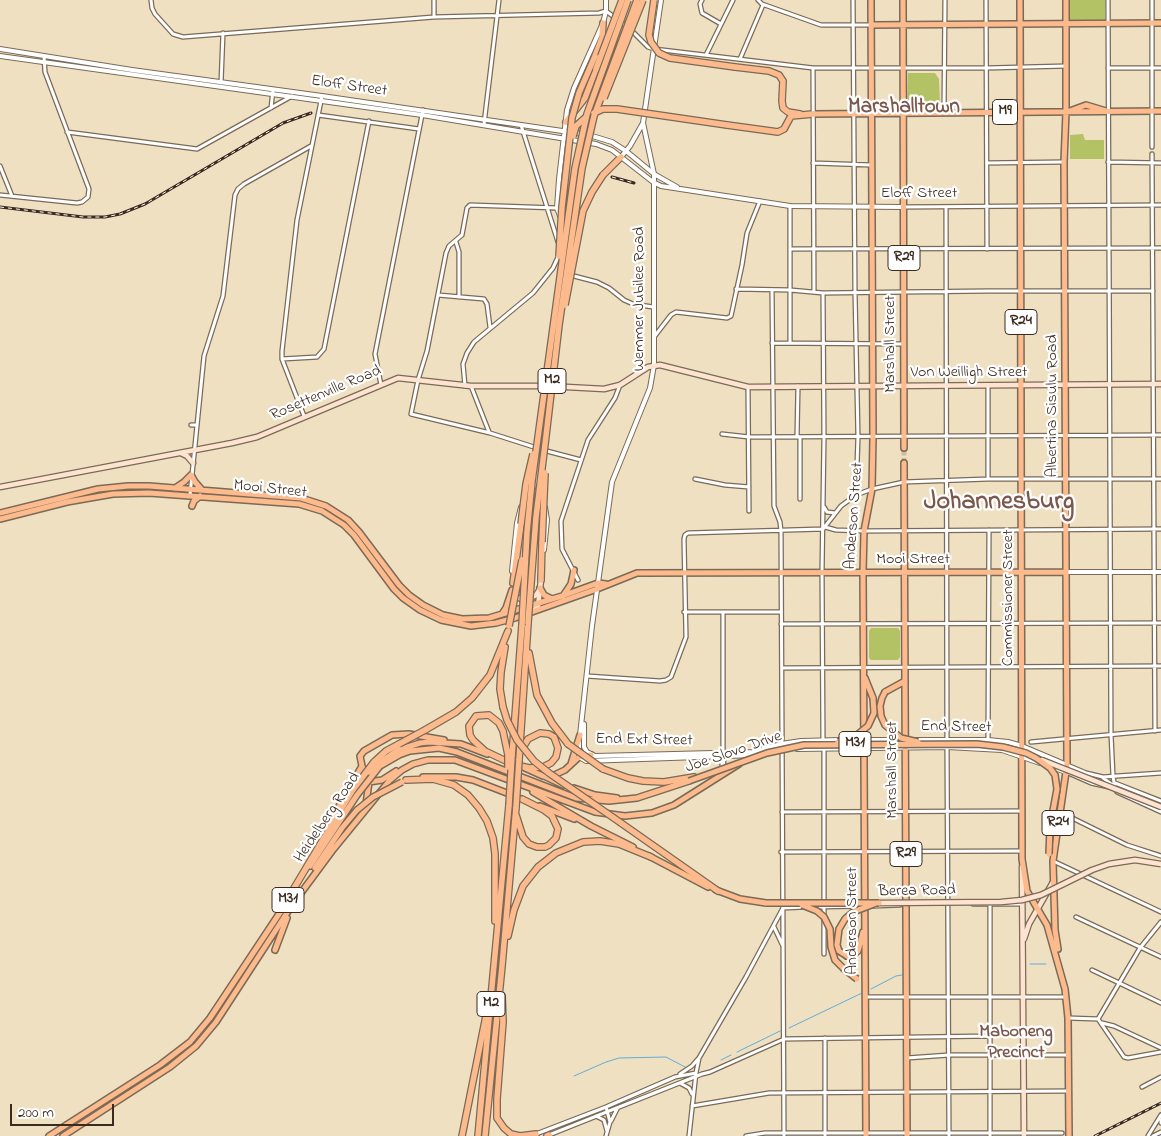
<!DOCTYPE html>
<style>
body{margin:0}
#map{position:relative;width:1161px;height:1136px;overflow:hidden;background:#f0e0c2;font-family:"Indie Flower",sans-serif}
canvas{display:block}
.scale{position:absolute;left:10px;top:1104px;width:104px;height:22px;box-sizing:border-box;border:2px solid #3b2a1e;border-top:0;padding-left:6px;font-size:15px;line-height:18px;white-space:nowrap;color:#3b2a1e;-webkit-text-stroke:4px #fff;paint-order:stroke}
</style>
<div id="map">
<canvas width="1161" height="1136"></canvas>
<div class="scale">200 m</div>
</div>
<script>
const ctx = document.querySelector('canvas').getContext('2d');
ctx.lineJoin = 'round';
function fillPath(path, color) { ctx.fillStyle = color; ctx.fill(path, 'evenodd'); }
const shape = rows => new Path2D(rows.map(r => 'M' + r).join(''));
function strokePath(path, color, width, dash) { ctx.strokeStyle = color; ctx.lineWidth = width; ctx.lineCap = dash ? 'butt' : 'round'; ctx.setLineDash(dash || []); ctx.stroke(path); }
function write(font, color, halo, rows, align = 'center') {
  ctx.font = font + ' "Indie Flower",sans-serif'; ctx.lineWidth = 4.5; ctx.setLineDash([]); ctx.textBaseline = 'middle'; ctx.strokeStyle = halo; ctx.fillStyle = color; for (const [text, x, y, turn = 0] of rows) {
    ctx.save(); ctx.translate(x, y); ctx.rotate((+turn || 0) * Math.PI / 180); ctx.textAlign = isNaN(turn) ? turn : align; if (halo) ctx.strokeText(text, 0, 0); ctx.fillText(text, 0, 0); ctx.restore();
  }
}
const green = shape([
 [1069,0,1105,0,1105,20,1070,20],
 [908,73,935,73,939,79,940,103,935,108,907,108],
 [1083,134,1085,140,1104,140,1104,159,1070,159,1070,135],
 [871,628,898,628,900,631,900,657,898,660,871,660,869,658,869,631]
]);
const stream = shape([
 [1030,964,1046,964],
 [871,989,896,976,902,975],
 [789,1028,862,993],
 [737,1052,780,1031],
 [721,1060,731,1055],
 [574,1076,606,1062,619,1058,666,1057,685,1067]
]);
const primaryTunnel = shape([
 [904,463,904,448]
]);
const minor = shape([
 [151,0,152,8,155,14,173,34,183,37,434,17,599,13,606,11,626,26],
 [434,0,434,17],
 [702,0,700,4,702,13,721,24],
 [758,0,762,4],
 [853,0,855,292,858,437,856,494],
 [986,0,987,249],
 [1108,0,1111,734,1113,776,1115,789,1117,792,1161,812],
 [1152,0,1152,147],
 [762,4,821,25,871,25],
 [631,30,648,47,654,49,813,68,987,68,1066,66],
 [706,55,733,0],
 [740,59,763,5],
 [813,68,814,292],
 [1108,68,1161,68],
 [221,83,223,33],
 [271,108,273,90],
 [944,112,945,0],
 [318,115,419,129],
 [484,124,499,0],
 [521,125,558,242],
 [67,132,197,149,292,96],
 [1152,154,1155,731],
 [1108,162,1161,163],
 [813,163,871,165],
 [987,163,1063,162],
 [0,166,12,196],
 [0,195,77,203,82,202,88,197,89,189,45,72,44,56],
 [790,206,790,343],
 [904,207,1161,205],
 [946,207,947,740],
 [456,242,459,252,459,297],
 [790,249,1161,248],
 [570,275,597,282,609,288,624,300,633,304,653,307],
 [736,289,790,290,823,293,987,291,1153,291],
 [772,290,774,506,780,522,781,531,784,1136],
 [823,293,824,437,822,572,823,742],
 [438,295,484,299,487,304,490,327],
 [654,337,671,315,676,312,727,318,731,316,742,265,747,233,760,201],
 [772,343,903,344],
 [282,359,317,357,324,349,369,121],
 [381,385,375,354,423,110],
 [988,385,988,479],
 [465,386,463,364,467,353,474,342,533,293,553,268,559,255],
 [471,386,489,432],
 [748,387,749,511],
 [304,416,282,359,282,351,297,220,322,96],
 [191,425,197,425],
 [722,434,749,437,1161,435],
 [797,437,798,386],
 [800,437,800,499],
 [537,448,490,433,411,414,418,380,427,351,446,253,449,246,462,235,467,208,470,205,557,208],
 [543,450,581,460],
 [695,479,725,485,749,487],
 [190,495,204,356,223,296,235,195,238,189,244,184,311,146],
 [824,507,827,512,835,513],
 [825,527,836,530,864,531,1161,529],
 [578,580,562,549,561,521,588,440,615,398,620,385],
 [684,612,781,612],
 [723,612,723,748,724,769],
 [781,624,1161,623],
 [782,668,1161,666],
 [587,676,660,681,666,680,671,677,686,637,684,539,685,535,688,533,823,529,841,506,856,495,872,489,904,482,988,479,1161,479],
 [988,742,989,530],
 [1031,742,1161,730],
 [947,747,949,1136],
 [824,748,824,954],
 [722,756,722,770],
 [1067,765,1086,773,1103,777,1161,773],
 [1066,772,1091,783,1109,787],
 [1103,778,1114,786],
 [1115,783,1161,801],
 [782,812,1022,811],
 [1060,812,1127,845,1161,856],
 [781,852,1022,851],
 [1053,861,1161,912],
 [973,904,1021,904],
 [990,905,990,1136],
 [873,906,900,905],
 [811,907,865,906],
 [783,908,805,907],
 [1076,917,1161,957],
 [774,927,783,946],
 [1092,970,1161,1003],
 [866,997,1066,997],
 [1068,1018,1098,1019],
 [1098,1019,1140,948,1161,922],
 [1098,1019,1124,1057,1128,1058,1161,1052],
 [1102,1023,1114,1026,1161,1048],
 [907,1058,949,1055,1068,1055],
 [680,1074,692,1066,698,1059],
 [680,1083,689,1088,692,1094],
 [1142,1087,1161,1077],
 [692,1106,769,1093,1068,1091],
 [606,1107,610,1122,606,1136],
 [596,1116,604,1120,607,1131],
 [1161,1120,1161,1123],
 [611,1121,617,1109],
 [536,1134,606,1107,675,1077,696,1073],
 [549,1135,702,1074,710,1072,784,1039,991,1036],
 [689,1136,696,1073,699,1058,746,977,783,908],
 [746,1136,765,1133,1062,1133],
 [825,1136,825,1038],
 [1148,1136,1161,1115],
 [1153,1136,1161,1132]
]);
const tertiary = shape([
 [0,49,132,70,322,96,583,134],
 [0,56,422,115,596,144,612,150,653,182,661,186,790,206,904,207],
 [589,135,612,142,626,151,654,174,677,187],
 [621,157,630,146,643,123],
 [560,216,557,208,559,179,567,110,574,88,603,23,606,11,606,0],
 [525,498,535,485,546,401],
 [544,550,547,520,545,507],
 [512,571,517,523,521,507],
 [1066,572,1161,572],
 [584,724,584,747,587,752,595,756,753,752,781,744,801,741,840,740],
 [580,735,592,626,612,482,650,388,654,365,654,174,643,123,661,0],
 [850,740,903,740],
 [915,740,988,740,1008,742,1022,746,1067,765],
 [579,742,579,757,586,761,755,755],
 [797,749,947,747,1002,750,1040,763],
 [1049,766,1066,772]
]);
const secondary = shape([
 [181,453,187,456,193,463],
 [0,487,232,443,257,437,398,378,471,386,548,386,604,389,620,385,648,367,660,365,748,387,1161,384],
 [514,596,521,599,529,599,536,595,540,589],
 [533,611,538,606,541,580],
 [1022,867,1024,1136],
 [1024,939,1029,924,1053,882]
]);
const primary = shape([
 [903,0,904,448],
 [1020,0,1022,859,1027,891,1047,925,1065,989,1068,1018,1069,1136],
 [871,25,1161,23],
 [1067,112,1086,105,1106,111],
 [813,114,1161,111],
 [904,463,907,1136],
 [191,475,195,482,202,490],
 [175,488,184,482,191,475],
 [192,506,194,501,200,496],
 [0,513,98,489,128,486,149,486,301,498,326,506,348,520,359,532,399,585,409,595,423,605,443,615,462,619,489,618,562,596,598,583,606,584],
 [0,519,67,502,113,494,149,493,299,504,322,511,344,525,354,535,394,589,403,598,420,610,441,620,471,626,496,623,515,618,597,589,637,573,1066,572],
 [540,588,544,595,552,599],
 [563,596,571,584,574,570],
 [502,614,506,608,512,590],
 [865,678,873,698],
 [885,692,905,681],
 [377,764,398,750,420,743,429,742,461,744,487,754],
 [571,764,580,735],
 [380,766,399,755,410,751,439,748,457,752,576,798,609,801,637,798,689,781],
 [525,768,543,776,550,777,565,770,579,757,591,755],
 [396,771,382,780,369,782,362,766,360,756,364,751,392,735,409,734,444,740],
 [423,777,456,777,473,780,512,795],
 [546,777,563,785],
 [574,788,595,795,617,798],
 [533,792,591,826,633,847],
 [366,804,369,782],
 [540,806,574,819],
 [329,824,362,766],
 [649,856,708,887],
 [310,866,357,795],
 [315,868,342,828,357,810],
 [716,890,740,899,766,903],
 [295,901,332,851,390,780,402,770,413,764,428,760,455,760,595,812,625,816,652,813,674,805,739,764],
 [1058,949,1055,930,1053,861,1067,765,1064,162,1066,112,1066,0],
 [275,950,287,918],
 [847,956,853,955,858,951,863,932],
 [49,1136,160,1065,190,1042,210,1018,287,902],
 [63,1136,170,1067,196,1046,216,1022,296,899],
 [866,1136,863,572,864,531,872,489,873,437,871,0]
]);
const motorway = shape([
 [595,56,602,38,603,23],
 [735,67,769,71,779,75,783,81,782,101,783,108,788,112,800,114],
 [566,122,585,98,596,69],
 [727,125,778,132,784,129,791,116,813,114],
 [603,175,621,157],
 [541,580,542,542],
 [513,583,521,524],
 [529,653,537,695,552,723,568,744],
 [503,707,500,689,501,672,505,647],
 [425,730,456,712,472,698,490,675,508,631],
 [512,756,522,625],
 [519,760,528,623],
 [374,762,386,751,399,744],
 [508,762,485,751,473,740,470,735,469,726,476,716,489,715,499,723,503,731,508,755],
 [516,765,529,768,543,767,551,763,556,757,558,748,554,737,549,734,540,733,528,739,521,751],
 [603,769,628,778,643,781,664,782,694,777],
 [406,780,433,779,454,785,468,795,479,808,487,821,493,838,495,854,495,921],
 [516,815,523,837,529,844,537,847,545,847,549,845,556,838,558,829,552,816,544,810,522,799],
 [621,823,718,891],
 [284,905,352,791],
 [508,936,514,910,523,886,538,867,556,853,583,842,600,841,619,844,651,857],
 [502,996,503,1022,497,1099,497,1118,504,1128,511,1134,520,1136,536,1134],
 [462,1136,488,1006],
 [478,1136,509,805],
 [485,1136,502,966,516,807],
 [547,1136,549,1135]
]);
const rail = shape([
 [612,177,634,183],
 [0,207,83,217,105,217,120,214,145,204,283,123,311,113],
 [1095,1136,1161,1103]
]);
const secondaryBridge = shape([
 [1042,760,1161,807],
 [879,903,1001,902,1022,900,1041,895,1092,870,1109,864,1135,860,1161,864]
]);
const primaryBridge = shape([
 [885,692,882,698,880,706,881,716,885,725,901,738,918,742],
 [838,742,853,738,868,726,874,713,873,698],
 [369,772,377,764],
 [689,781,767,753,804,745,977,744,1003,747,1026,753,1036,758,1050,768,1055,775,1057,789,1050,827,1049,854],
 [357,795,380,766],
 [357,810,373,797,402,782],
 [766,903,879,903],
 [802,905,817,911,824,917,830,929,831,947,835,960,843,968,857,979],
 [847,956,839,951,837,945,839,929,845,919,853,912,874,904]
]);
const motorwayBridge = shape([
 [654,0,649,35,651,42,659,53,670,58,735,67],
 [596,69,622,0],
 [604,98,643,0],
 [594,113,603,109,617,109,727,125],
 [573,136,576,126,586,117],
 [559,256,562,207,572,118,579,93,595,56],
 [565,305,583,211,592,192,603,175],
 [521,524,526,484,533,454],
 [542,542,545,473],
 [528,623,536,517,546,436,559,325,582,168,594,116,637,0],
 [522,625,527,532,532,481,575,168,587,114,628,0],
 [509,626,522,560],
 [503,707,507,720,517,740,534,761,549,773,621,823],
 [399,744,425,730],
 [568,744,603,769],
 [508,755,508,767],
 [352,791,374,762],
 [509,805,512,756],
 [516,807,519,760]
]);
const shields = [
 [1005,112,25],
 [904,258,32],
 [1021,322,32],
 [552,381,28],
 [855,744,32],
 [1058,823,32],
 [906,854,32],
 [288,900,32],
 [491,1004,28]
];
const shieldNames = [
 ["M9",1005,112],
 ["R29",904,258],
 ["R24",1021,322],
 ["M2",552,381],
 ["M31",855,744],
 ["R24",1058,823],
 ["R29",906,854],
 ["M31",288,900],
 ["M2",491,1004]
];
const streetNames = [
 ["Eloff Street",349,87,8],
 ["Eloff Street",919,194],
 ["Wemmer Jubilee Road",640,299,-90],
 ["Marshall Street",891,344,-90],
 ["Von Weilligh Street",969,373],
 ["Rosettenville Road",326,394,-23],
 ["Albertina Sisulu Road",1053,406,-90],
 ["Mooi Street",270,490,6],
 ["Anderson Street",855,516,-86],
 ["Mooi Street",913,560],
 ["Commissioner Street",1009,598,-90],
 ["End Street",956,728,1],
 ["End Ext Street",644,741,1],
 ["Joe Slovo Drive",734,753,-19],
 ["Marshall Street",893,770,-90],
 ["Heidelberg Road",328,818,-56],
 ["Berea Road",917,892,-1],
 ["Anderson Street",853,921,-90]
];
const neighbourhoodNames = [
 ["Maboneng",1016,1033],
 ["Precinct",1016,1054]
];
const districtNames = [
 ["Marshalltown",904,109]
];
const townNames = [
 ["Johannesburg",999,504]
];
fillPath(green, '#b3c265');
strokePath(stream, '#62abd9', 1);
strokePath(primaryTunnel, '#ccbca1', 5, [5, 2.5]);
strokePath(minor, '#7a6a57', 5.5);
strokePath(tertiary, '#7a6a57', 6);
strokePath(secondary, '#7a6a57', 7);
strokePath(primary, '#7a6a57', 8);
strokePath(motorway, '#7a6a57', 8);
strokePath(minor, '#fff', 3);
strokePath(tertiary, '#fff', 4);
strokePath(secondary, '#fee3d1', 4.5);
strokePath(primary, '#fcba8d', 5);
strokePath(motorway, '#fcba8d', 5.5);
strokePath(rail, '#3b2a1e', 3);
strokePath(rail, '#fff', 1, [4]);
strokePath(secondaryBridge, '#7a6a57', 7, []);
strokePath(primaryBridge, '#7a6a57', 8, []);
strokePath(motorwayBridge, '#7a6a57', 8, []);
strokePath(secondaryBridge, '#fee3d1', 4.5);
strokePath(primaryBridge, '#fcba8d', 5);
strokePath(motorwayBridge, '#fcba8d', 5.5);
for (const [x, y, w] of shields) { const box = new Path2D(); box.roundRect(x - w / 2, y - 12.5, w, 25, 4); ctx.fillStyle = '#fff'; ctx.fill(box); strokePath(box, '#3b2a1e', 1); }
write('bold 15px', '#3b2a1e', null, shieldNames);
write('16px', '#3b2a1e', '#fff', streetNames);
write('bold 18px', '#7c584c', '#fff', neighbourhoodNames);
write('bold 21px', '#7c584c', '#fff', districtNames);
write('bold 26px', '#7c584c', '#fff', townNames);
</script>
